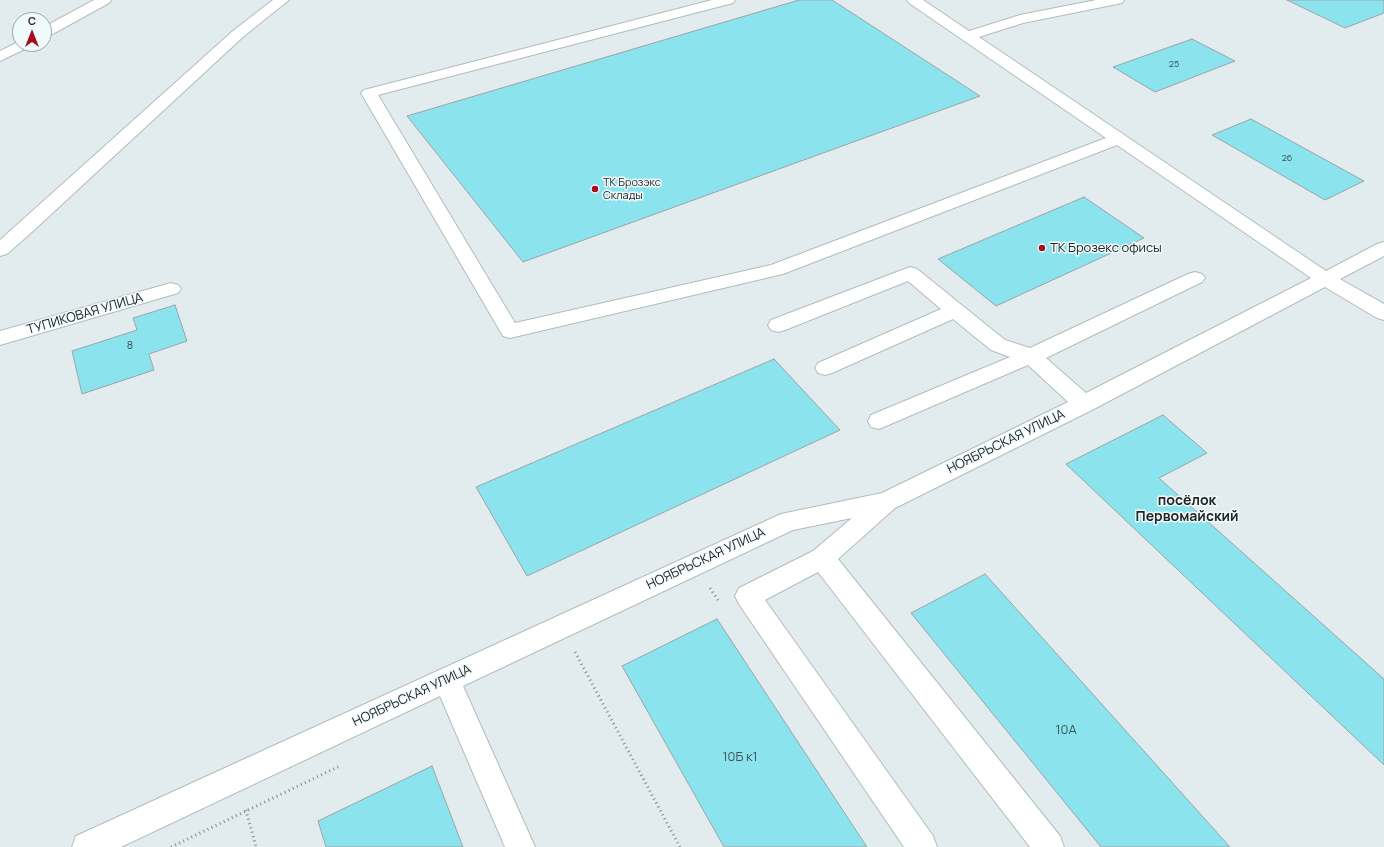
<!DOCTYPE html>
<meta charset="utf-8">
<style>
body{margin:0}
#map{position:relative;width:1384px;height:847px;overflow:hidden;background:#e2ecee;font-family:Manrope,sans-serif}
canvas{display:block}
.north{position:absolute;left:12px;top:12px;width:40px;height:40px;box-sizing:border-box;background:#f0fafb;border:1px solid #9ea5a6;border-radius:50%;rotate:0deg;font-size:11px;font-weight:700;line-height:16px;text-align:center;color:#222626}
.north::after{content:'';display:block;margin:auto;width:14px;height:18px;background:#a60d23;clip-path:polygon(50% 0,100% 100%,50% 72%,0 100%)}
</style>
<div id="map">
<canvas width="1384" height="847"></canvas>
<div class="north">С</div>
</div>
<script>
const ctx = document.querySelector('canvas').getContext('2d');
ctx.lineJoin = 'round';
function fillPath(path, color) { ctx.fillStyle = color; ctx.fill(path, 'evenodd'); }
const shape = rows => new Path2D(rows.map(r => 'M' + r).join(''));
function strokePath(path, color, width, dash) { ctx.strokeStyle = color; ctx.lineWidth = width; ctx.lineCap = dash ? 'butt' : 'round'; ctx.setLineDash(dash || []); ctx.stroke(path); }
function write(font, color, halo, rows, align = 'center') {
  ctx.font = font + ' Manrope,sans-serif'; ctx.lineWidth = 3; ctx.setLineDash([]); ctx.textBaseline = 'middle'; ctx.strokeStyle = halo; ctx.fillStyle = color; for (const [text, x, y, turn = 0] of rows) {
    ctx.save(); ctx.translate(x, y); ctx.rotate((+turn || 0) * Math.PI / 180); ctx.textAlign = isNaN(turn) ? turn : align; if (halo) ctx.strokeText(text, 0, 0); ctx.fillText(text, 0, 0); ctx.restore();
  }
}
const building = shape([
 [799,0,832,0,980,96,523,262,407,116,799,0],
 [1287,0,1384,0,1384,13,1345,28,1287,0],
 [1192,39,1235,61,1155,92,1113,67,1192,39],
 [1251,119,1364,181,1325,200,1212,135,1251,119],
 [1084,197,1144,238,996,306,938,259,1084,197],
 [175,305,187,341,149,354,154,370,82,394,72,351,137,330,133,318,175,305],
 [774,359,840,430,527,576,476,487,774,359],
 [1163,415,1207,453,1159,478,1384,679,1384,765,1066,464,1163,415],
 [985,574,1230,847,1101,847,911,613,985,574],
 [717,619,867,847,724,847,622,666,717,619],
 [432,766,463,847,326,847,318,821,432,766]
]);
const path = shape([
 [710,588,718,600],
 [575,652,680,847],
 [246,810,256,847],
 [171,847,340,766]
]);
const minor = shape([
 [94,0,111,0,109,3,49,36,44,37,44,27,94,0],
 [273,0,289,0,244,36,33,231,7,254,0,256,0,240,234,30,273,0],
 [712,0,735,0,733,3,378,95,515,323,771,265,1106,138,909,3,907,0,923,0,969,31,1020,15,1096,0,1124,0,1122,3,1117,4,1023,23,979,37,1326,271,1377,244,1384,242,1384,256,1340,279,1384,304,1384,320,1377,318,1325,287,1092,410,895,508,838,559,1060,836,1064,847,1030,847,818,572,765,600,933,836,937,847,904,847,739,604,735,596,739,588,813,551,852,518,793,530,463,686,535,847,505,847,440,696,121,847,72,847,76,836,781,514,882,493,1068,402,1028,365,879,429,871,427,868,421,871,415,1010,357,991,350,953,319,832,373,825,375,818,373,815,368,818,363,941,309,908,281,785,330,778,332,771,330,768,325,771,320,910,267,917,269,1005,340,1030,348,1188,274,1195,272,1202,274,1205,278,1202,282,1046,358,1086,393,1311,278,1117,145,783,274,510,338,503,336,361,93,364,90,712,0],
 [20,41,20,44,31,44,29,47,0,61,0,51,20,41],
 [171,283,178,285,181,289,178,293,0,345,0,331,171,283]
]);
const markers = [
 [595,189,4,"#a60d23"],
 [1042,248,4,"#a60d23"]
];
const farNumbernames = [
 ["25",1174,64],
 ["26",1287,158]
];
const farPoinames = [
 ["ТК Брозэкс",603,183],
 ["Склады",603,196]
];
const numberNames = [
 ["8",130,346]
];
const poiNames = [
 ["ТК Брозекс офисы",1050,248]
];
const streetNames = [
 ["ТУПИКОВАЯ УЛИЦА",85,314,-16],
 ["НОЯБРЬСКАЯ УЛИЦА",1006,442,-26],
 ["НОЯБРЬСКАЯ УЛИЦА",706,559,-25],
 ["НОЯБРЬСКАЯ УЛИЦА",412,696,-25]
];
const nearNumbernames = [
 ["10А",1066,730],
 ["10Б к1",740,757]
];
const neighbourhoodNames = [
 ["посёлок",1187,501],
 ["Первомайский",1187,517]
];
fillPath(building, '#8ae3ed');
strokePath(building, '#9ca5a6', 1);
strokePath(minor, '#b2bcbd', 2);
strokePath(path, '#848b8c', 3, [1, 3.5]);
fillPath(minor, '#fff');
for (const [x, y, r, color] of markers) { const dot = new Path2D(); dot.arc(x, y, r, 0, 2 * Math.PI); ctx.fillStyle = color; ctx.fill(dot); strokePath(dot, '#f0fafb', 1.5); }
write('9px', '#3c5558', null, farNumbernames);
write('11px', '#222626', '#f0fafb', farPoinames, 'left');
write('11px', '#3c5558', null, numberNames);
write('13px', '#222626', '#f0fafb', poiNames, 'left');
write('13px', '#222626', '#f0fafb', streetNames);
write('13px', '#3c5558', null, nearNumbernames);
write('bold 14px', '#222626', '#f0fafb', neighbourhoodNames);
</script>
